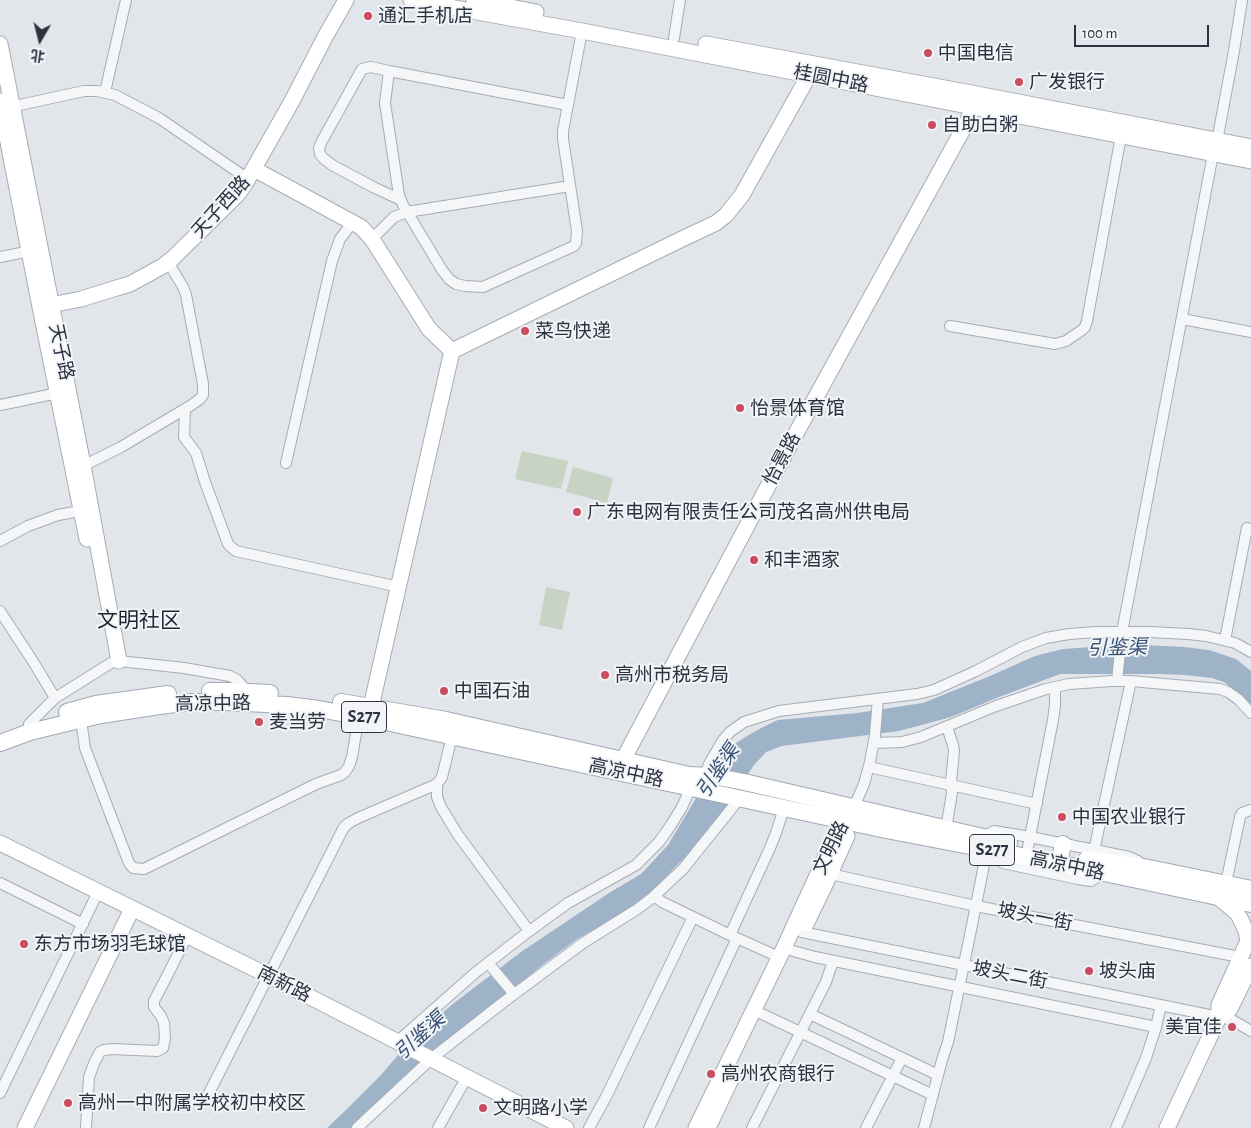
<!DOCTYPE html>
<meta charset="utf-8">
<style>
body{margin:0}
#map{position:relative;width:1251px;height:1128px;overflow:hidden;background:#e2e5ea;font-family:"Alegreya Sans","Noto Sans SC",sans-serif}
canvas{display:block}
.north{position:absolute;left:15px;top:15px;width:50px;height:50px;-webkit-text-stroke:4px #f2f4f7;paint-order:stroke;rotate:188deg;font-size:14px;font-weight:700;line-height:20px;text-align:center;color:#2b3341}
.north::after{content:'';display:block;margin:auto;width:18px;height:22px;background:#2b3341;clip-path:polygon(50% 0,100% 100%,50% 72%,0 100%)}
.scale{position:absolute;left:1074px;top:25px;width:135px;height:22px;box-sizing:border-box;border:2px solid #2b3341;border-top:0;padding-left:6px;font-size:15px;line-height:18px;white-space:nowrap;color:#2b3341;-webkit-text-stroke:4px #f2f4f7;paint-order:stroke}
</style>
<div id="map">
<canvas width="1251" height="1128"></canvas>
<div class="north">北</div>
<div class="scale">100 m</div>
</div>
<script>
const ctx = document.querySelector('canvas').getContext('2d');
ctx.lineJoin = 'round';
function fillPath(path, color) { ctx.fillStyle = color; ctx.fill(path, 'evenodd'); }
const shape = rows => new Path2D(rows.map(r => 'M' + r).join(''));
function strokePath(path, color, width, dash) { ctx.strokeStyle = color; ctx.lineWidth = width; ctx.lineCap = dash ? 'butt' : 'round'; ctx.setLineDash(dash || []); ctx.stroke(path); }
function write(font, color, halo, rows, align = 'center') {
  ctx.font = font + ' "Alegreya Sans","Noto Sans SC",sans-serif'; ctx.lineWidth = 4; ctx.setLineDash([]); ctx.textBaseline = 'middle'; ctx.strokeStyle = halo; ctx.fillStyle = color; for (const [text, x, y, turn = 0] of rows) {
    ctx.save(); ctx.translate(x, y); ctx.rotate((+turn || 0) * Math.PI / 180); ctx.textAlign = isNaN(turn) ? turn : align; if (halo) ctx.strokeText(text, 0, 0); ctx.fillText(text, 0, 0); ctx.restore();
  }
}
const green = shape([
 [522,451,568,461,561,489,515,479],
 [573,467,613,478,607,503,566,492],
 [546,587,570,592,562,630,539,625]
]);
const water = shape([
 [1144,645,1184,647,1209,650,1236,659,1251,671,1251,709,1234,690,1224,682,1212,678,1185,675,1160,674,1060,674,999,697,951,717,899,731,782,746,766,752,754,765,717,820,692,850,641,902,616,917,577,939,541,966,413,1070,352,1128,327,1128,347,1109,381,1075,411,1040,454,1003,521,952,609,893,641,874,668,845,724,751,747,736,763,727,778,720,857,713,923,703,990,676,1035,656,1063,649,1106,646]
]);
const street = shape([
 [674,38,680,0],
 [389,71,385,103,399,195,403,205,442,270,449,279,456,284,465,286,483,287,574,246,576,243,577,231,563,139,563,131,582,31],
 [105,92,126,0],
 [6,108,84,91,97,91,115,95,159,118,248,179],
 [1217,141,1234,51,1242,0],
 [401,200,373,187,332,165,323,158,320,154,319,148,322,141,362,69,371,67,389,71,568,105],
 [372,239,394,217,407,212,570,186],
 [0,257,35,250],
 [1182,319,1251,332],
 [950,326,1055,344,1066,341,1082,330,1085,327,1087,321,1121,136],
 [0,405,63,392],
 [185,409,184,437,196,453,205,482,228,544,231,547,236,551,399,587],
 [286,463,332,261,340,239,353,222],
 [78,467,83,466,121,447,190,406,200,399,203,395,203,384,186,295,183,287,168,262],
 [0,541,28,526,58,515,85,510],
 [0,611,34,663,55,698],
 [1225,640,1247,528,1251,529],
 [1117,681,1122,632,1213,154],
 [81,720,85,748,129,863,133,868,144,869,316,784,341,775,345,772,349,766,352,757,359,716],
 [29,724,55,698,111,663,119,661,184,668,230,676,236,679,240,683,247,692],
 [874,743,902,742,921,737,996,706,1046,689,1069,684,1112,681,1131,681,1220,689,1228,692,1238,699,1251,713],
 [869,767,1037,804],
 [705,776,709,764,723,740,730,732,744,722,779,711,917,694,934,690,976,671,1022,647,1046,638,1069,634,1096,632,1150,632,1188,634,1206,636,1235,643,1251,652],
 [437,784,437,797,441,807,458,835,529,931],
 [854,807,864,784,870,762,875,735,878,699],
 [946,829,952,793,951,782,954,751,953,745,947,727],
 [982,837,994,831,1030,837,1129,857,1138,861],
 [1028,847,1053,720,1055,705,1055,687],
 [992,851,1003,863,1078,879,1091,881,1097,877,1101,873],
 [1092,860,1131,681],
 [830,874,976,906,1240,957],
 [0,883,83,924],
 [1226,883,1240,817,1242,813,1251,810],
 [654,896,662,902,730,935,779,957],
 [802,932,1219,1017,1232,1020,1251,1031],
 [730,935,770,848,776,833,784,808],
 [793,951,815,957,1156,1027],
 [488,963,514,994],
 [762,1014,933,1095],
 [810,1014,938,1075],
 [398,1041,475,973,524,935,568,903,636,865,659,842,671,825,682,807,691,787],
 [0,1093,98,892],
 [209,1093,344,827,349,823,358,818,437,784,442,777,452,736],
 [86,1128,89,1077,95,1061,100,1052,104,1050,113,1049,157,1051,163,1048,165,1039,164,1023,161,1016,154,1007,154,1001,168,974,187,936],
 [357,1128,431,1059,501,1004,583,943,636,910,652,898,683,869,740,798],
 [438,1128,467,1077],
 [589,1128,606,1097,693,917],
 [649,1128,737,938],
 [752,1128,826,982,833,961],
 [866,1128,902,1058],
 [924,1128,942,1060,948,1042,972,925,983,870,986,850],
 [1116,1128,1146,1058,1156,1027,1161,1005]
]);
const secondary = shape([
 [411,0,582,31,1251,161],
 [474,0,536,12],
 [0,44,82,460,119,661],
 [706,44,966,92,1251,147],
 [0,101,40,307,87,539],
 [254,169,361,227,372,239,429,329,452,351],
 [41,307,81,299,110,290,130,284,163,266,172,259,237,195,245,184,292,101,325,37,346,0],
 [371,707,452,351,684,238,716,223,726,215,742,195,809,75],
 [623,760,794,437,967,122,976,100],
 [0,843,269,976,566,1128],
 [1219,898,1237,913,1240,918,1246,931,1248,941],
 [806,924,824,887,847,836],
 [1219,1017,1230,1009,1251,966],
 [25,1128,132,909],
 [696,1128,783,950,842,821,849,812],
 [708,1128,732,1077],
 [1167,1128,1219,1017,1219,1005,1251,934]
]);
const primary = shape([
 [210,691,231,691,270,693],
 [341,702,446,720,689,775,713,776,744,782,1009,843],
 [67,712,96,704,168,694],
 [0,743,30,732,75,721,101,715,159,706,192,702,224,702,287,705,319,709,367,718,886,830,1038,859,1251,904],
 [1061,854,1063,844],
 [1087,859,1149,868,1251,889]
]);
const markers = [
 [368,16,5,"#ca4c5e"],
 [928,53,5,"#ca4c5e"],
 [1019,82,5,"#ca4c5e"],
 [932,125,5,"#ca4c5e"],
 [525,331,5,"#ca4c5e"],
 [740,408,5,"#ca4c5e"],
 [577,512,5,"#ca4c5e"],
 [754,560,5,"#ca4c5e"],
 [605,675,5,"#ca4c5e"],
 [444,691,5,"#ca4c5e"],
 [259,722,5,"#ca4c5e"],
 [1062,817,5,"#ca4c5e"],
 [24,944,5,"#ca4c5e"],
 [1089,971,5,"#ca4c5e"],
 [1232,1027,5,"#ca4c5e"],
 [711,1074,5,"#ca4c5e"],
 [68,1103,5,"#ca4c5e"],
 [483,1108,5,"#ca4c5e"]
];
const shields = [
 [364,717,45],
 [992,850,45]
];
const shieldNames = [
 ["S277",364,717],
 ["S277",992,850]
];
const poiNames = [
 ["通汇手机店",378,16],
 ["中国电信",938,53],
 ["广发银行",1029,82],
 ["自助白粥",942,125],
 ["菜鸟快递",535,331],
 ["怡景体育馆",750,408],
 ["广东电网有限责任公司茂名高州供电局",587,512],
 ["和丰酒家",764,560],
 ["高州市税务局",615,675],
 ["中国石油",454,691],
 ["麦当劳",269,722],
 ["中国农业银行",1072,817],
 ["东方市场羽毛球馆",34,944],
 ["坡头庙",1099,971],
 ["美宜佳",1222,1027,"right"],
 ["高州农商银行",721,1074],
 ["高州一中附属学校初中校区",78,1103],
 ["文明路小学",493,1108]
];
const streetNames = [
 ["桂圆中路",831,79,11],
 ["天子西路",221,207,-48],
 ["天子路",61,352,78],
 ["怡景路",782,459,-62],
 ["高凉中路",213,704,-1],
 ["高凉中路",626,773,12],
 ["文明路",831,848,-64],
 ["高凉中路",1067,866,12],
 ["坡头一街",1035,917,11],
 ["坡头二街",1010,975,11],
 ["南新路",284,984,27]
];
const waterNames = [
 ["引鉴渠",1117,648,-1],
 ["引鉴渠",718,771,-56],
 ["引鉴渠",420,1036,-42]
];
const quarterNames = [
 ["文明社区",139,621]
];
fillPath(green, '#c7d3c3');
fillPath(water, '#9eb2c8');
strokePath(street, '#a7acb4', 12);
strokePath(secondary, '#a7acb4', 17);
strokePath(primary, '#a2a9b5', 18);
strokePath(street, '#f5f6f8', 10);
strokePath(secondary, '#fff', 15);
strokePath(primary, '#fff', 16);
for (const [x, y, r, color] of markers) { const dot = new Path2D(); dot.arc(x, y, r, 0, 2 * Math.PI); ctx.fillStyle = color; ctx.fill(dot); strokePath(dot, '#f2f4f7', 2); }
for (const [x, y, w] of shields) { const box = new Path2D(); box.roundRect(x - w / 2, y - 15.5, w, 31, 4); ctx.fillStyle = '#f2f4f7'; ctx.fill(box); strokePath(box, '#2b3341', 1); }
write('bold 18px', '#2b3341', null, shieldNames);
write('19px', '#2b3341', '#f2f4f7', poiNames, 'left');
write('19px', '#2b3341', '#f2f4f7', streetNames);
write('italic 20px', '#365174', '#f2f4f7', waterNames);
write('21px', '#1d2432', '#f2f4f7', quarterNames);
</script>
